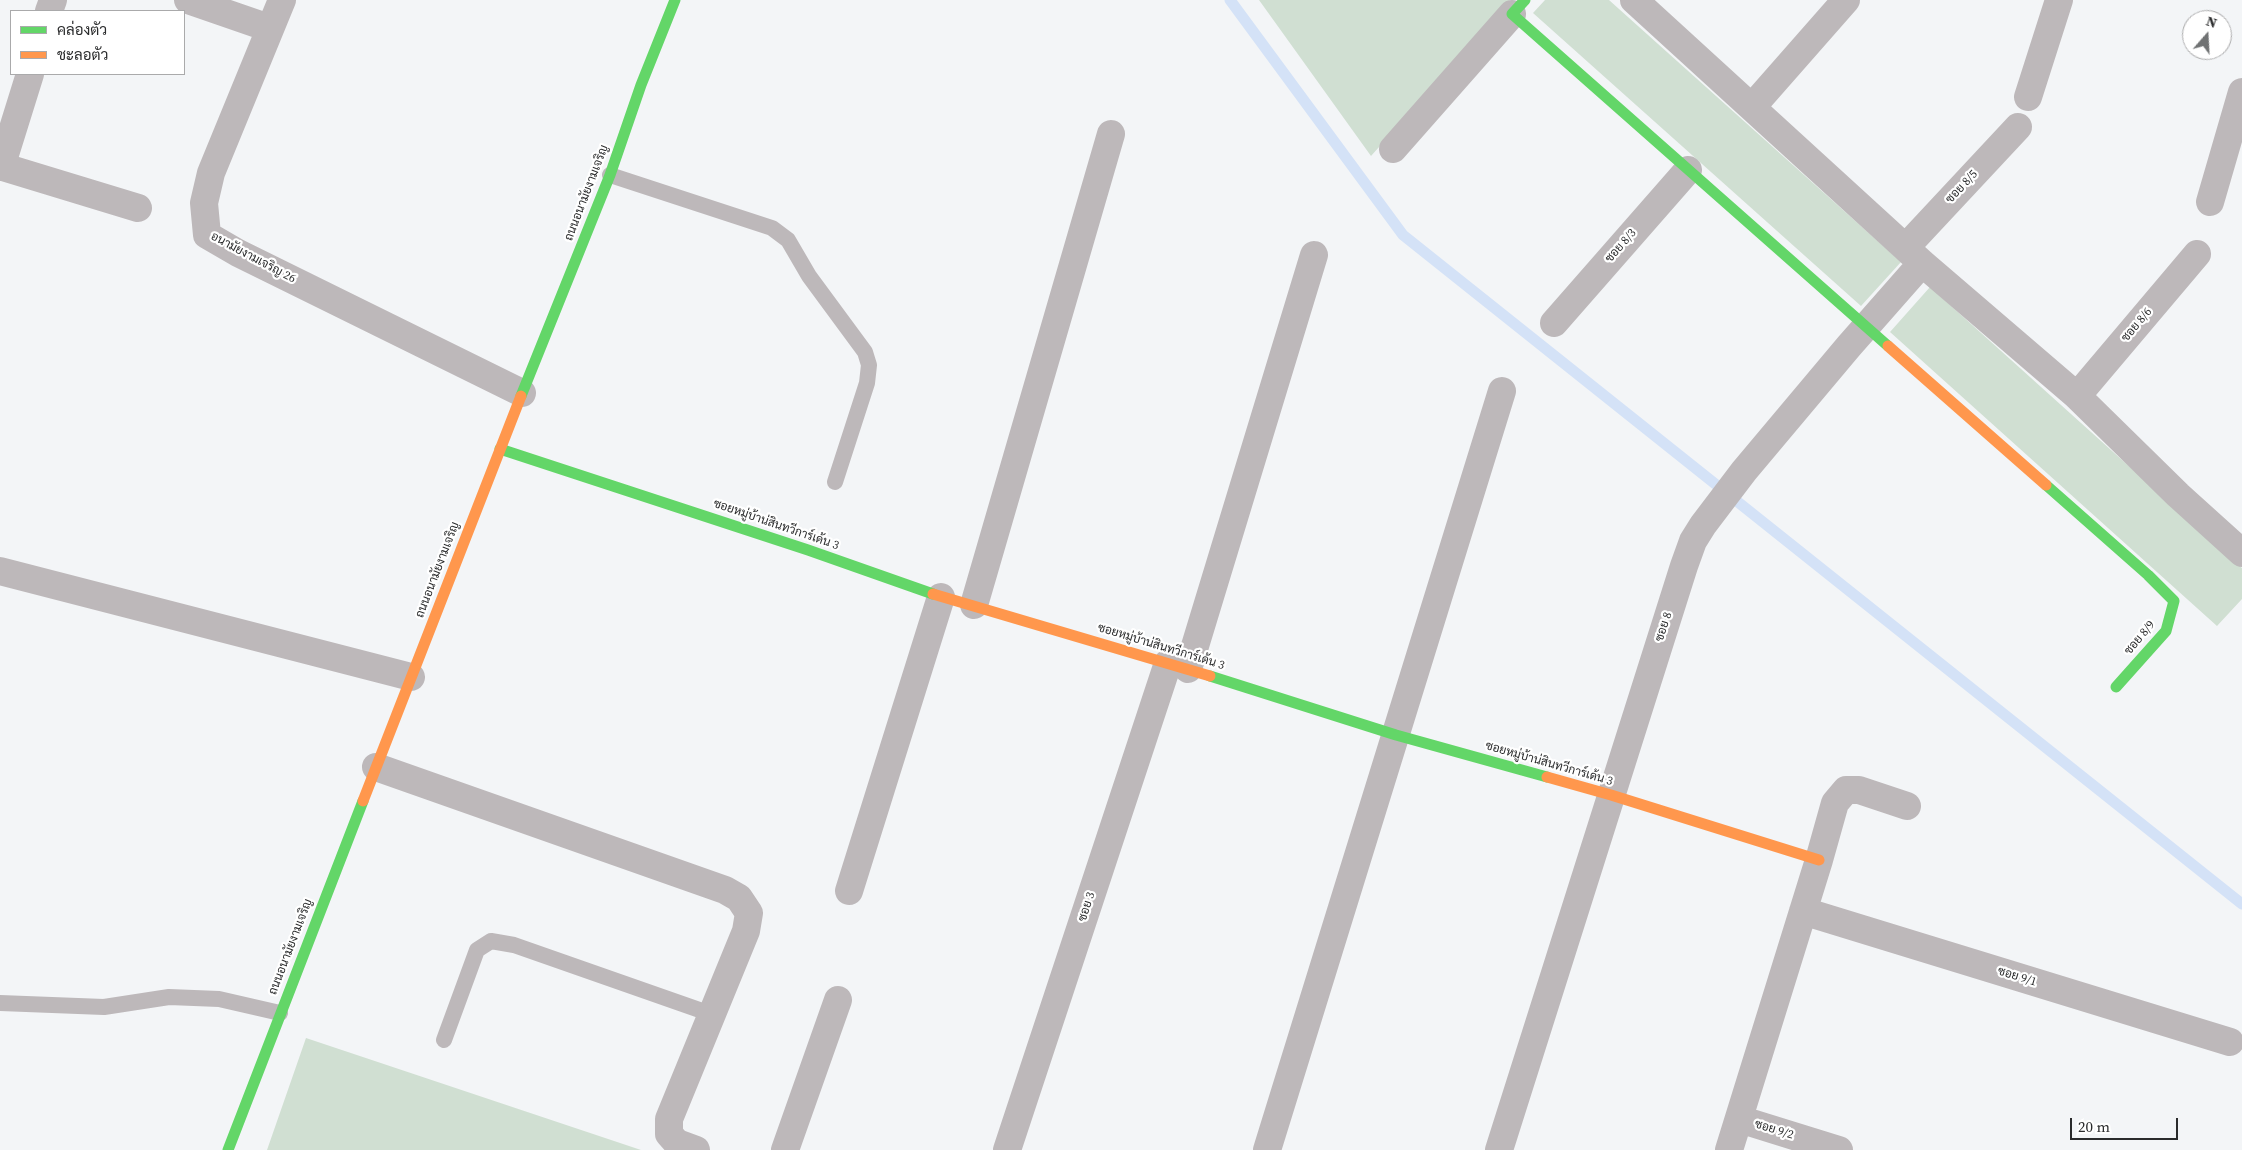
<!DOCTYPE html>
<meta charset="utf-8">
<style>
body{margin:0}
#map{position:relative;width:2242px;height:1150px;overflow:hidden;background:#f3f5f7;font-family:"Source Serif 4",Sarabun,serif}
canvas{display:block}
.legend{position:absolute;left:10px;top:10px;width:175px;height:65px;box-sizing:border-box;background:#fff;border:1px solid #aaaaab;margin:0;padding:6px 9px;list-style:none;font-size:15px;color:#2a2b2c}
.legend li{display:flex;align-items:center;gap:10px;height:25px}
.legend b{width:25px;border:1px solid #aaaaab}
.north{position:absolute;left:2182px;top:10px;width:50px;height:50px;box-sizing:border-box;background:#fff;border:1px solid #aaaaab;border-radius:50%;rotate:19deg;font-size:14px;font-weight:700;line-height:20px;text-align:center;color:#2a2b2c}
.north::after{content:'';display:block;margin:auto;width:18px;height:22px;background:#707273;clip-path:polygon(50% 0,100% 100%,50% 72%,0 100%)}
.scale{position:absolute;left:2070px;top:1118px;width:108px;height:22px;box-sizing:border-box;border:2px solid #2a2b2c;border-top:0;padding-left:6px;font-size:15px;line-height:18px;white-space:nowrap;color:#2a2b2c;-webkit-text-stroke:4px #fff;paint-order:stroke}
</style>
<div id="map">
<canvas width="2242" height="1150"></canvas>
<ul class="legend">
<li><b style="height:6px;background:#63d668"></b>คล่องตัว</li>
<li><b style="height:6px;background:#ff974d"></b>ชะลอตัว</li>
</ul>
<div class="north">N</div>
<div class="scale">20 m</div>
</div>
<script>
const ctx = document.querySelector('canvas').getContext('2d');
ctx.lineJoin = 'round';
function fillPath(path, color) { ctx.fillStyle = color; ctx.fill(path, 'evenodd'); }
const shape = rows => new Path2D(rows.map(r => 'M' + r).join(''));
function strokePath(path, color, width, dash) { ctx.strokeStyle = color; ctx.lineWidth = width; ctx.lineCap = dash ? 'butt' : 'round'; ctx.setLineDash(dash || []); ctx.stroke(path); }
function write(font, color, halo, rows, align = 'center') {
  ctx.font = font + ' "Source Serif 4",Sarabun,serif'; ctx.lineWidth = 4.5; ctx.setLineDash([]); ctx.textBaseline = 'middle'; ctx.strokeStyle = halo; ctx.fillStyle = color; for (const [text, x, y, turn = 0] of rows) {
    ctx.save(); ctx.translate(x, y); ctx.rotate((+turn || 0) * Math.PI / 180); ctx.textAlign = isNaN(turn) ? turn : align; if (halo) ctx.strokeText(text, 0, 0); ctx.fillText(text, 0, 0); ctx.restore();
  }
}
const green = shape([
 [1259,0,1510,0,1371,156],
 [1545,0,1609,0,1901,262,1861,306,1533,13],
 [1930,287,2242,568,2242,599,2217,626,1890,332],
 [306,1038,641,1150,267,1150]
]);
const stream = shape([
 [1230,0,1403,235,2242,904]
]);
const lane = shape([
 [610,175,772,228,788,240,809,276,865,352,869,365,867,383,835,482],
 [0,1003,104,1007,169,997,219,999,280,1013],
 [444,1040,477,950,491,941,514,945,711,1014]
]);
const street = shape([
 [188,0,269,28],
 [282,0,211,173,204,203,207,235,238,253,522,393],
 [1634,0,1922,263,2077,396,2178,495,2242,553],
 [49,11,53,0],
 [2028,97,2059,0],
 [1752,107,1846,0],
 [1393,149,1512,14],
 [0,166,138,208],
 [1,167,30,74],
 [2210,202,2242,92],
 [1906,247,2018,127],
 [1554,323,1688,170],
 [2077,396,2197,254],
 [0,571,411,677],
 [974,605,1111,134],
 [1188,669,1314,255],
 [376,767,725,890,739,898,749,913,746,931,669,1119,669,1134,677,1143,696,1150],
 [849,891,941,597],
 [1803,911,2230,1042],
 [1739,1119,1839,1150],
 [785,1150,838,1000],
 [1007,1150,1168,663],
 [1267,1150,1502,391],
 [1499,1150,1684,566,1693,541,1703,525,1744,471,1849,346,1922,263],
 [1729,1150,1819,860,1835,803,1846,790,1859,790,1907,806]
]);
const fast = shape([
 [1525,0,1512,14,1888,346],
 [521,396,610,175,641,85,675,0],
 [500,449,808,550,933,594],
 [2046,485,2148,575,2174,601,2166,631,2116,687],
 [1210,676,1396,735,1547,777],
 [228,1150,363,801]
]);
const slow = shape([
 [1888,346,2046,485],
 [933,594,1210,676],
 [1547,777,1611,795,1819,860],
 [363,801,521,396]
]);
const streetNames = [
 ["ซอย 8/5",1962,187,-47],
 ["ถนนอนามัยงามเจริญ",587,193,-69],
 ["ซอย 8/3",1621,246,-49],
 ["อนามัยงามเจริญ 26",253,258,28],
 ["ซอย 8/6",2137,325,-50],
 ["ซอยหมู่บ้าน่สินทวีการ์เด้น 3",776,525,19],
 ["ถนนอนามัยงามเจริญ",438,570,-69],
 ["ซอย 8",1664,627,-72],
 ["ซอย 8/9",2140,638,-50],
 ["ซอยหมู่บ้าน่สินทวีการ์เด้น 3",1161,647,17],
 ["ซอยหมู่บ้าน่สินทวีการ์เด้น 3",1549,764,16],
 ["ซอย 3",1087,907,-72],
 ["ถนนอนามัยงามเจริญ",291,947,-69],
 ["ซอย 9/1",2017,977,17],
 ["ซอย 9/2",1774,1130,17]
];
fillPath(green, '#d0dfd2');
strokePath(stream, '#d4e2f7', 11);
strokePath(lane, '#bdb8ba', 16);
strokePath(street, '#bdb8ba', 28);
strokePath(fast, '#63d668', 11);
strokePath(slow, '#ff974d', 11);
write('12px', '#2a2b2c', '#fff', streetNames);
</script>
